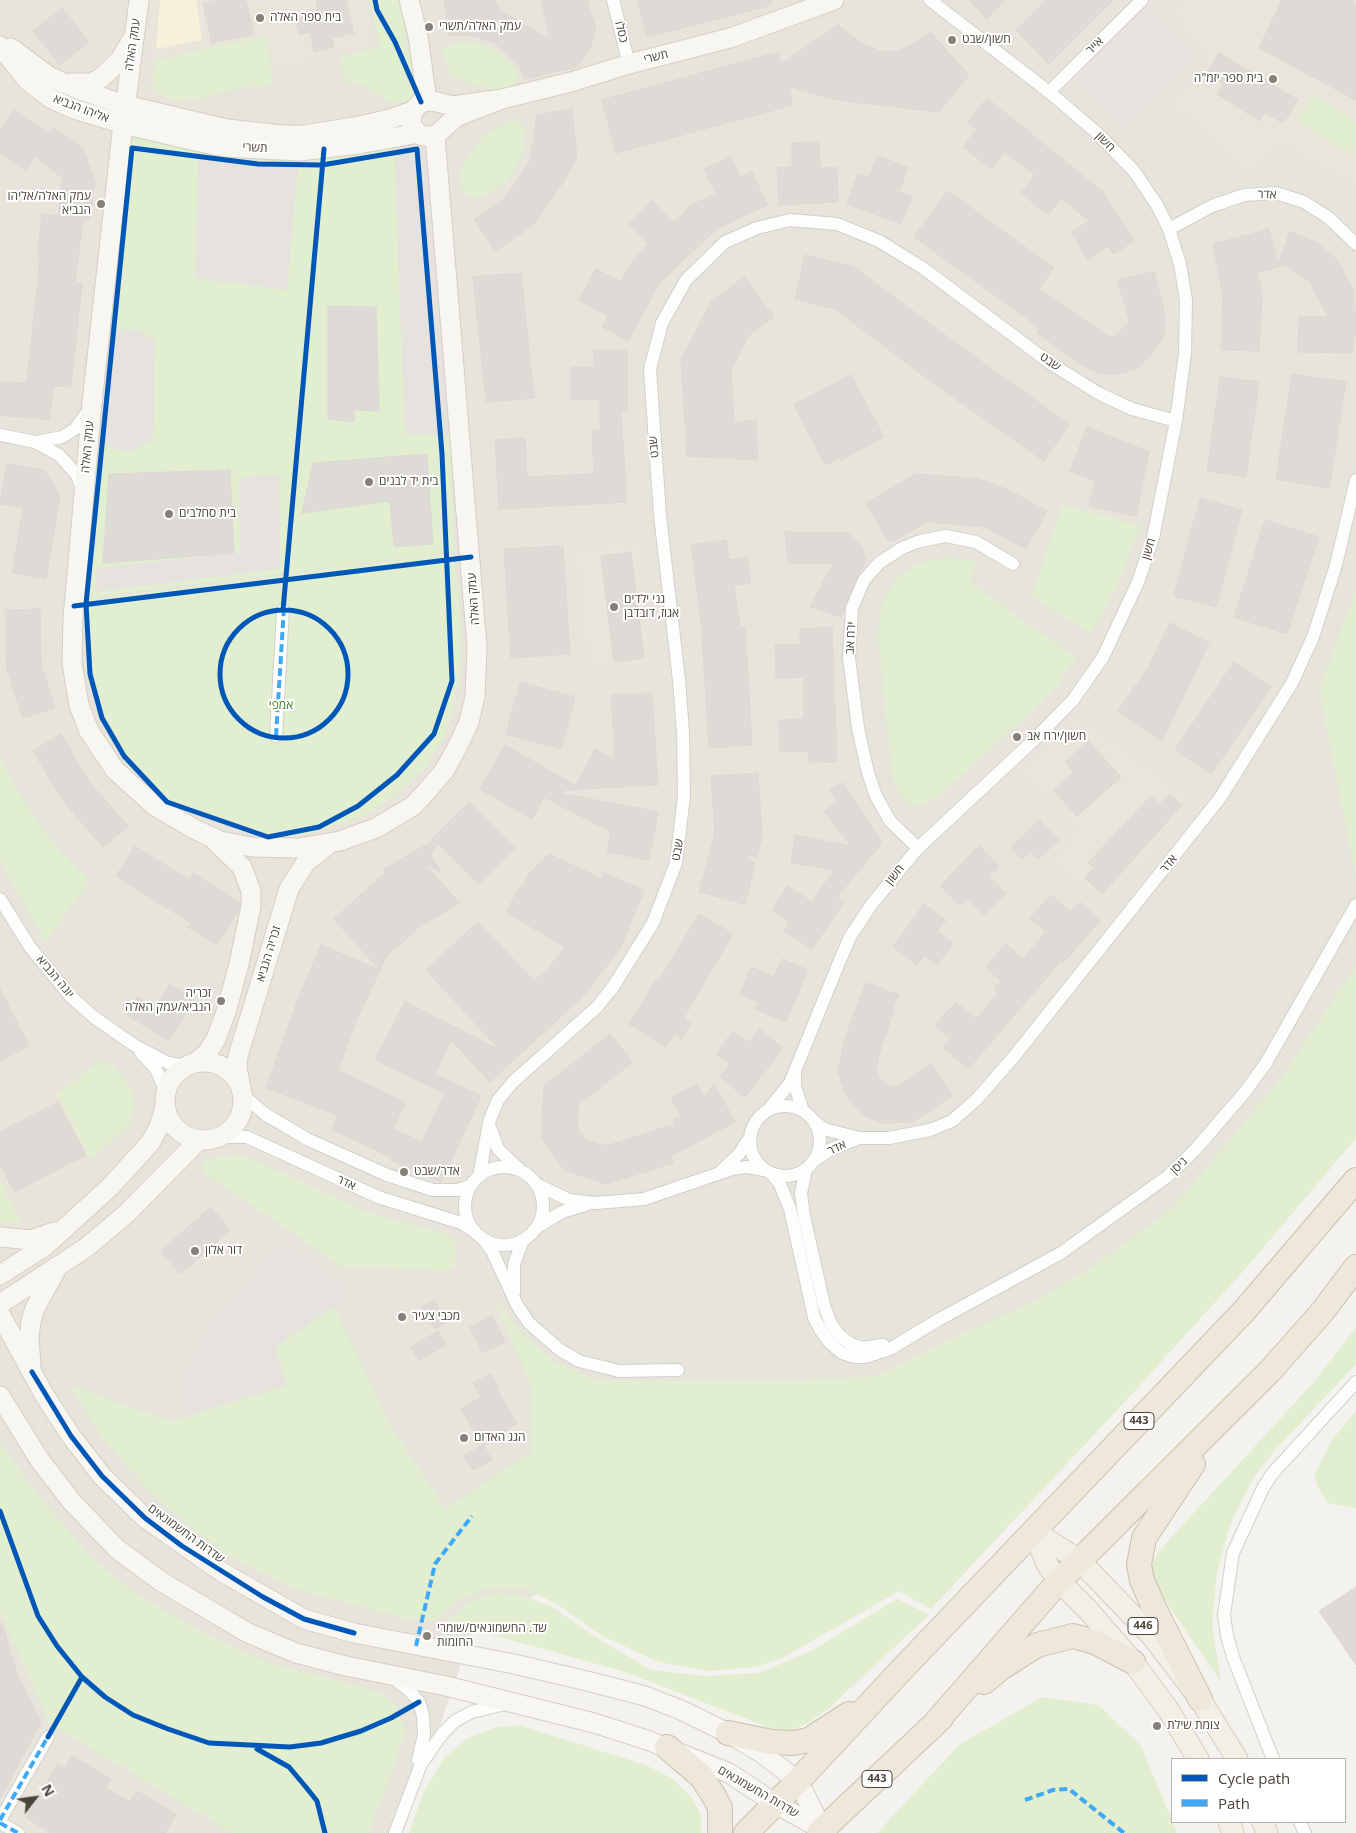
<!DOCTYPE html>
<html>
<head>
<meta charset="utf-8">
<style>
  body { margin:0 }
  #map { position:relative; width:1356px; height:1833px; overflow:hidden; background:#f4f2ee; font-family:"Open Sans",sans-serif }
  canvas { display:block }
  .legend { position:absolute; left:1171px; top:1758px; width:175px; height:65px; box-sizing:border-box; background:#fff; border:1px solid #b7b4b0; margin:0; padding:6px 9px; list-style:none; font-size:15px; color:#4b4439 }
  .legend li { display:flex; align-items:center; gap:10px; height:25px }
  .legend b { width:25px; border:1px solid #b7b4b0 }
  .north { position:absolute; left:10px; top:1773px; width:50px; height:50px; -webkit-text-stroke:4px #fff; paint-order:stroke; rotate:60deg; font-size:14px; font-weight:700; line-height:20px; text-align:center; color:#4b4439 }
  .north::after { content:''; display:block; margin:auto; width:18px; height:22px; background:#4b4439; clip-path:polygon(50% 0,100% 100%,50% 72%,0 100%) }
</style>
</head>
<body>
<div id="map">
<canvas width="1356" height="1833"></canvas>
<ul class="legend">
<li><b style="height:6px;background:#0057b8"></b>Cycle path</li>
<li><b style="height:6px;background:#3fa9f5"></b>Path</li>
</ul>
<div class="north">N</div>
</div>
<script>
const ctx = document.querySelector('canvas').getContext('2d');
ctx.lineJoin = 'round';
function paint(path, color) { ctx.fillStyle = color; ctx.fill(path, 'evenodd'); }
const toPath = rows => new Path2D(rows.map(r => 'M' + r).join(''));
function stroke(path, color, width, dash) { ctx.strokeStyle = color; ctx.lineWidth = width; ctx.lineCap = dash ? 'butt' : 'round'; ctx.setLineDash(dash || []); ctx.stroke(path); }
function write(font, color, halo, rows, align = 'center') {
  ctx.font = font + ' "Open Sans",Heebo,sans-serif'; ctx.lineWidth = 4; ctx.setLineDash([]); ctx.textBaseline = 'middle'; ctx.strokeStyle = halo; ctx.fillStyle = color; for (const [text, x, y, turn = 0] of rows) {
    ctx.save(); ctx.translate(x, y); ctx.rotate((+turn || 0) * Math.PI / 180); ctx.textAlign = isNaN(turn) ? turn : align; if (halo) ctx.strokeText(text, 0, 0); ctx.fillText(text, 0, 0); ctx.restore();
  }
}
paint(toPath([
  [0,0,1356,0,1356,1121,1310,1191,474,1627,403,1833,0,1833]
]), '#e7e4dc');
paint(toPath([
  [151,0,366,0,376,45,271,69,265,36,146,57],
  [1182,0,1356,0,1356,185,1277,141,1250,173,1171,104,1209,54,1171,13],
  [639,543,653,663,589,670,576,550],
  [1078,717,1193,802,1105,907,1053,860,1077,831,1022,772]
]), '#eae5da');
paint(toPath([
  [370,0,398,0,413,69,414,98,402,102,390,103,363,84,346,82,340,57,380,47],
  [265,36,274,85,227,90,200,99,178,100,166,98,156,91,152,83,156,60],
  [474,42,491,48,513,64,517,74,516,82,508,90,500,92,459,79,450,73,442,54,447,46,452,44],
  [1313,94,1356,122,1356,150,1353,156,1297,120],
  [511,120,520,122,524,130,524,138,521,158,509,179,493,191,473,198,465,193,460,182,463,164,483,137],
  [134,126,198,147,287,290,299,151,394,142,405,433,450,436,454,552,90,597,102,443,124,452,138,330,113,329],
  [1062,505,1140,526,1115,591,1090,633,1031,596],
  [454,553,462,635,459,681,446,734,423,769,393,796,366,815,316,832,278,837,245,832,205,818,165,797,127,762,101,716,86,657,87,600],
  [950,558,975,562,969,582,1076,658,1058,685,1029,714,936,798,920,806,911,804,901,795,895,784,891,767,878,636,881,610,888,592,898,577,914,566,931,560],
  [1356,591,1356,878,1319,689],
  [0,759,17,790,39,824,59,849,90,881,45,942,0,860],
  [1356,967,1356,1138,1247,1267,1133,1393,931,1609,899,1591,782,1658,756,1667,708,1671,659,1662,602,1636,560,1606,526,1588,488,1588,459,1600,436,1621,402,1618,294,1588,228,1555,185,1523,146,1488,102,1437,70,1385,171,1422,286,1385,275,1348,333,1305,388,1421,446,1509,531,1452,530,1383,493,1298,522,1333,554,1361,594,1380,777,1382,879,1376,951,1339,1032,1303,1098,1263,1172,1209,1278,1082],
  [100,1061,115,1067,127,1082,133,1093,134,1105,130,1124,90,1160,57,1094],
  [236,1156,252,1159,372,1214,444,1233,455,1240,457,1258,453,1267,445,1271,362,1266,344,1268,203,1172,202,1163,218,1157],
  [0,1180,21,1222,0,1223],
  [1356,1327,1356,1364,1277,1448,1254,1477,1231,1523,1217,1571,1212,1625,1221,1682,1153,1583,1150,1570,1158,1552,1313,1383],
  [1356,1411,1356,1508,1354,1508,1328,1503,1320,1492,1314,1475,1331,1441],
  [0,1443,43,1501,94,1560,135,1593,208,1636,267,1662,382,1693,397,1706,405,1734,369,1833,232,1833,49,1723,0,1611],
  [498,1593,519,1595,553,1607,591,1634,651,1670,705,1676,759,1673,809,1652,897,1599,929,1615,829,1708,808,1723,792,1730,773,1729,622,1671,446,1622,469,1602],
  [1042,1697,1099,1705,1141,1746,1177,1833,877,1833,959,1745],
  [519,1725,646,1765,673,1779,693,1799,701,1816,701,1833,409,1833,424,1791,444,1758,468,1738,496,1727]
]), '#e1eecf');
paint(toPath([
  [160,0,196,0,202,40,156,49]
]), '#f7f0da');
paint(toPath([
  [1149,6,1200,55,1125,132,1075,83],
  [423,139,450,436,405,434,394,142],
  [198,147,299,151,287,290,195,278],
  [113,329,138,330,155,341,153,439,138,448,124,452,102,443],
  [279,474,280,569,95,592,97,568,240,552,239,477],
  [288,1244,343,1285,344,1299,275,1348,287,1385,179,1419,179,1388,206,1328,276,1248]
]), '#e6e3df');
const building = toPath([
  [218,0,246,0,254,34,212,43,203,3,218,0],
  [316,0,346,0,354,33,332,38,334,47,314,52,310,32,299,34,294,14,318,9,316,0],
  [444,0,495,0,500,10,550,40,541,0,587,0,596,30,589,51,576,67,525,79,519,64,493,42,470,35,449,36,444,0],
  [637,0,771,0,771,5,647,37,637,0],
  [969,0,1005,0,987,19,969,0],
  [1046,0,1113,0,1049,64,1016,30,1046,0],
  [1282,0,1353,0,1356,7,1356,100,1259,48,1282,0],
  [62,8,89,42,60,65,33,31,62,8],
  [838,25,861,43,882,52,900,51,931,33,969,75,939,112,837,100,788,86,793,105,616,153,602,100,778,52,781,64,838,25],
  [1219,53,1298,100,1283,123,1265,113,1260,121,1217,94,1223,84,1206,74,1219,53],
  [987,98,1102,191,1134,241,1114,254,1108,246,1088,260,1071,233,1089,221,1061,198,1048,215,1021,193,1035,175,1004,152,991,169,963,147,977,129,968,122,987,98],
  [572,109,577,157,564,181,534,224,496,251,474,220,506,197,530,162,537,115,572,109],
  [14,110,49,134,54,128,83,148,95,183,89,220,83,219,75,282,82,283,71,387,53,386,50,420,0,415,0,382,27,383,40,258,37,257,42,214,58,216,62,178,35,156,25,170,0,153,0,131,14,110],
  [819,142,820,168,837,167,838,202,779,205,777,168,792,167,792,143,819,142],
  [877,156,908,167,899,192,912,196,901,224,847,204,858,174,869,178,877,156],
  [731,157,740,177,752,172,767,205,716,229,659,284,628,341,602,327,608,316,579,300,596,269,621,282,634,258,648,244,628,224,652,200,674,222,691,205,716,194,704,169,731,157],
  [948,191,1054,268,1039,289,1050,296,1046,298,1051,297,1108,336,1116,336,1129,322,1118,280,1154,272,1165,316,1164,336,1151,355,1136,369,1119,374,1098,373,1082,365,1037,333,1040,328,914,237,948,191],
  [1269,229,1278,265,1290,231,1317,243,1337,260,1354,291,1356,329,1352,353,1298,352,1299,317,1328,317,1310,282,1286,265,1258,272,1262,296,1259,351,1221,350,1223,298,1213,244,1269,229],
  [805,255,854,267,965,350,1069,424,1044,461,933,383,835,309,795,299,805,255],
  [521,273,534,398,486,402,473,277,521,273],
  [744,277,774,317,749,335,731,371,734,423,756,420,758,460,687,456,681,360,711,302,744,277],
  [328,306,376,307,379,411,354,410,354,422,328,419,328,306],
  [594,350,627,350,627,412,621,412,627,502,499,509,495,440,525,438,527,477,594,474,592,430,600,430,600,400,571,400,571,367,595,367,594,350],
  [1292,374,1346,382,1329,488,1276,479,1292,374],
  [851,375,884,437,841,460,840,458,825,465,794,405,851,375],
  [1220,377,1259,382,1246,477,1207,471,1220,377],
  [1087,427,1149,452,1136,516,1089,506,1095,481,1070,471,1087,427],
  [427,454,433,544,394,547,390,501,302,513,313,463,427,454],
  [7,464,44,470,60,495,46,579,12,573,23,508,0,504,7,464],
  [230,470,234,553,103,563,109,474,230,470],
  [916,474,979,479,1006,489,1047,511,1026,549,985,527,927,522,893,541,888,541,866,503,916,474],
  [1200,498,1242,510,1216,607,1174,596,1200,498],
  [1265,520,1319,537,1287,634,1234,617,1265,520],
  [785,532,849,533,862,546,866,560,857,577,841,617,810,607,833,564,788,563,785,532],
  [726,540,729,560,747,557,751,583,734,585,740,627,745,626,752,745,709,748,701,619,691,545,726,540],
  [563,546,570,654,511,658,504,549,563,546],
  [631,552,644,658,614,662,601,556,631,552],
  [40,609,41,663,55,708,23,718,7,669,5,610,40,609],
  [1170,623,1209,643,1162,741,1118,711,1148,668,1170,623],
  [832,627,837,762,809,763,808,751,780,752,779,720,804,719,804,677,776,678,775,645,800,644,800,629,832,627],
  [1234,662,1271,687,1211,774,1175,750,1234,662],
  [520,682,575,697,561,749,506,734,520,682],
  [652,693,658,785,564,790,563,798,565,794,658,812,649,860,607,852,611,832,544,797,532,819,480,789,505,745,576,786,595,749,615,760,611,695,652,693],
  [61,734,90,783,128,826,103,847,64,802,33,751,61,734],
  [1088,741,1121,777,1077,816,1054,791,1074,772,1065,762,1088,741],
  [758,773,762,838,757,857,743,855,755,863,745,904,699,892,715,833,711,776,758,773],
  [843,783,882,843,837,897,844,902,812,949,784,931,790,922,772,910,788,886,812,902,834,870,791,863,795,835,851,846,824,811,838,802,829,790,843,783],
  [1169,794,1182,805,1102,894,1085,878,1094,868,1088,863,1151,796,1160,804,1169,794],
  [469,802,516,848,479,885,438,844,430,854,442,873,423,863,460,903,419,927,386,957,380,970,334,919,385,873,383,870,434,840,432,839,469,802],
  [1040,820,1059,840,1038,859,1030,851,1022,859,1011,847,1040,820],
  [135,846,189,880,193,873,240,903,239,910,217,945,188,927,191,923,116,876,135,846],
  [979,846,999,867,989,877,1006,893,984,916,967,899,960,906,940,886,979,846],
  [549,854,602,879,603,873,644,890,620,949,583,996,578,993,582,997,490,1082,451,1040,435,1074,481,1096,441,1182,391,1160,392,1158,332,1129,338,1115,266,1088,300,994,321,945,380,970,357,1019,338,1070,405,1103,393,1129,422,1142,445,1093,375,1060,405,1002,500,1050,426,970,478,922,534,981,549,968,565,947,506,912,520,887,522,888,529,873,549,854],
  [1051,895,1071,912,1080,902,1100,921,1063,963,1061,961,968,1069,943,1047,951,1039,935,1025,956,1002,976,1019,998,993,994,989,1001,981,986,967,1006,944,1023,959,1046,932,1030,918,1051,895],
  [924,904,946,920,937,931,953,943,937,965,924,955,917,965,893,947,924,904],
  [699,914,733,934,683,1019,691,1023,681,1039,674,1034,666,1047,629,1024,656,980,659,981,699,914],
  [782,959,808,970,786,1022,755,1009,758,1002,740,994,751,967,774,977,782,959],
  [866,983,899,995,893,1008,894,1010,881,1048,876,1069,879,1077,888,1086,900,1085,931,1064,953,1095,913,1122,883,1123,865,1116,847,1097,838,1071,845,1038,866,983],
  [170,984,194,999,169,1041,127,1015,138,997,156,1008,170,984],
  [0,989,29,1046,0,1061,0,989],
  [759,1029,783,1048,745,1097,720,1077,730,1064,716,1054,733,1031,749,1043,759,1029],
  [610,1034,633,1062,579,1104,577,1127,586,1140,606,1146,675,1124,673,1120,681,1116,671,1098,697,1084,704,1097,714,1084,735,1122,671,1156,673,1163,606,1184,564,1170,541,1137,544,1086,610,1034],
  [58,1102,86,1155,14,1192,0,1164,0,1132,58,1102],
  [211,1207,230,1230,181,1274,161,1251,211,1207],
  [434,1300,446,1322,435,1329,422,1307,434,1300],
  [492,1316,505,1342,483,1353,470,1327,492,1316],
  [438,1331,446,1345,419,1360,411,1347,438,1331],
  [491,1374,498,1387,496,1388,517,1424,483,1445,461,1409,481,1397,473,1383,491,1374],
  [483,1445,492,1460,473,1470,464,1456,483,1445],
  [1356,1587,1356,1665,1319,1611,1356,1587],
  [2,1623,17,1674,41,1722,0,1799,0,1624,2,1623],
  [72,1756,111,1779,106,1788,130,1802,137,1791,176,1814,165,1833,51,1833,26,1818,58,1764,65,1768,72,1756]
]);
paint(building, '#dedbd6');
stroke(building, '#dcd9d4', 1);
const street = toPath([
  [613,0,629,64],
  [1049,92,1142,0],
  [1169,229,1212,206,1244,195,1276,193,1304,202,1329,218,1356,244],
  [0,435,35,442,59,455,77,475,82,489],
  [37,442,62,437,75,429,89,410],
  [276,736,283,610],
  [918,848,890,821,876,796,868,773,858,728,849,658,852,608,864,580,879,563,902,548,920,541,946,536,976,542,1013,564],
  [0,899,30,947,71,997,95,1018,134,1045,168,1063,186,1066],
  [141,1053,156,1069,166,1092],
  [795,1074,795,1086,803,1111],
  [244,1096,265,1114,307,1139,387,1175,433,1190,457,1190,470,1186],
  '750 1141a35 35 0 1 1 70 0a35 35 0 1 1-70 0Z',
  [769,1109,790,1083,840,960,850,937,871,905,918,848,1035,739,1073,700,1103,657,1138,582,1153,538,1176,421,1185,353,1186,300,1180,264,1169,229,1157,205,1134,171,1096,132,1049,92,930,0],
  [814,1121,824,1129,859,1138,889,1138,930,1130,952,1121,977,1099,1016,1054,1220,798,1292,683,1313,637,1336,565,1356,480],
  [490,1127,498,1149,519,1169],
  [221,1137,247,1137,378,1197,461,1223,472,1230],
  [815,1160,831,1149,857,1139],
  '465 1206a39 39 0 1 1 78 0a39 39 0 1 1-78 0Z',
  [806,1170,801,1193,804,1216,824,1305,831,1324,839,1335,851,1344,862,1348,883,1345],
  [721,1171,739,1154,749,1139],
  [772,1174,780,1184,790,1209,814,1317,821,1331,830,1343,842,1353,855,1357,865,1357,890,1349,938,1320,1061,1253,1168,1176,1195,1150,1245,1092,1266,1063,1356,905],
  [479,1176,490,1119,498,1100,513,1082,597,1007,613,987,653,923,676,863,684,796,683,733,679,680,660,515,650,369,662,323,686,280,725,242,757,228,790,220,837,224,879,241,923,268,1050,363,1098,393,1132,409,1176,421],
  [536,1184,569,1200,595,1203,621,1201,644,1199,732,1169,747,1167,764,1170],
  [537,1227,562,1212,588,1204],
  [485,1241,492,1251,517,1305,529,1323,560,1350,579,1361,619,1371,678,1370],
  [514,1293,514,1264,523,1240],
  [393,1678,409,1690,419,1702,423,1716,424,1735,418,1760],
  [1273,1759,1233,1657,1227,1636,1224,1615,1233,1553,1263,1488,1272,1474,1356,1382],
  [0,1820,48,1737],
  [1300,1822,1305,1833],
  [0,1823,18,1833],
  [395,1833,421,1764,442,1734,455,1721,472,1712,505,1704]
]);
const secondary = toPath([
  [139,0,123,124,92,403,73,618,72,663,79,705,89,731,115,770,155,806,196,830,220,841,252,847,298,848,340,841,376,828,413,806,426,792,444,771,458,746,469,722,475,696,477,647,435,136],
  [409,0,418,36,427,101],
  [0,46,28,81,50,98,74,109,123,124,191,140,224,147,299,151,359,144,419,133],
  [11,48,50,77,83,91,125,105,227,129,282,135,304,135,355,127,390,119,413,111],
  [71,83,91,83,101,78,120,60,131,41],
  [502,99,456,117,435,136,422,136,413,128,411,122,413,111,421,102,433,101,453,106,502,99,571,82,629,64,730,38,834,0],
  '165 1101a39 39 0 1 1 78 0a39 39 0 1 1-78 0Z',
  [196,1062,207,1053,216,1039,226,1012,239,964,251,906,251,891,242,867,214,840],
  [240,1083,237,1068,238,1056,289,889,306,862,329,844],
  [0,1237,31,1240,54,1232],
  [0,1275,45,1246,110,1187,150,1143,159,1127,165,1106],
  [0,1304,87,1247,126,1214,199,1140],
  [0,1314,45,1396,71,1436,102,1476,145,1518,222,1572,304,1619,354,1633,514,1664,587,1681,645,1696,681,1710,728,1733,760,1752,798,1781,823,1830],
  [31,1366,29,1338,31,1321,35,1308,56,1270],
  [0,1396,39,1459,72,1502,117,1549,162,1582,248,1633,296,1653,346,1666,446,1686,594,1723,647,1740,729,1773,776,1804,823,1830]
]);
const primary = toPath([
  [1033,1531,1079,1560,1152,1636,1200,1699,1237,1759],
  [1033,1531,1047,1564,1059,1581,1089,1611,1133,1662,1169,1711,1198,1759],
  [1229,1822,1233,1833],
  [1263,1822,1267,1833]
]);
const highway = toPath([
  [1193,1464,1144,1538,1139,1565,1142,1580,1154,1608,1200,1699],
  [984,1682,1001,1668,1037,1645,1073,1636,1095,1642,1133,1662],
  [931,1728,1059,1581,1269,1372,1323,1311,1356,1267],
  [728,1733,772,1742,793,1743,809,1740,849,1714],
  [667,1747,701,1776,714,1796,720,1808,720,1833],
  [746,1833,798,1781,907,1664,1244,1311,1356,1180],
  [819,1833,941,1718]
]);
stroke(street, '#d2d0cb', 14);
stroke(secondary, '#d3cfc5', 21);
stroke(primary, '#d6cebb', 23);
stroke(highway, '#ccbfa9', 26);
stroke(street, '#fdfdfc', 12);
stroke(secondary, '#f7f6f1', 19);
stroke(primary, '#f2efe6', 21);
stroke(highway, '#ede8db', 24);
stroke(toPath([
  [276,736,284,607],
  [416,1646,435,1564,472,1516],
  [1025,1800,1053,1790,1069,1789,1124,1833],
  [0,1820,50,1733],
  [0,1823,18,1833]
]), '#3fa9f5', 4, [8, 4]);
stroke(toPath([
  [375,0,377,10,395,42,421,102],
  [132,148,258,164,322,165,417,149,442,454,452,681,434,734,397,775,358,806,319,827,268,837,167,802,124,756,102,718,90,674,86,604,132,148],
  [74,606,471,557],
  [283,610,324,149],
  '220 674a64 64 0 1 1 128 0a64 64 0 1 1-128 0Z',
  [32,1372,71,1436,102,1476,145,1518,182,1546,263,1597,304,1619,354,1633],
  [0,1511,38,1616,57,1646,82,1677,105,1697,133,1715,168,1729,209,1743,290,1747,321,1743,361,1731,391,1718,419,1702],
  [48,1737,82,1677],
  [257,1749,289,1767,305,1786,317,1801,325,1833]
]), '#0057b8', 5);
for (const [x, y, r, color] of [
  [260,18,5,"#868178"],
  [429,27,5,"#868178"],
  [952,40,5,"#868178"],
  [1273,79,5,"#868178"],
  [101,204,5,"#868178"],
  [369,482,5,"#868178"],
  [169,514,5,"#868178"],
  [614,607,5,"#868178"],
  [1017,737,5,"#868178"],
  [221,1001,5,"#868178"],
  [404,1172,5,"#868178"],
  [195,1251,5,"#868178"],
  [402,1317,5,"#868178"],
  [464,1438,5,"#868178"],
  [427,1636,5,"#868178"],
  [1157,1726,5,"#868178"]
]) { const dot = new Path2D(); dot.arc(x, y, r, 0, 2 * Math.PI); ctx.fillStyle = color; ctx.fill(dot); stroke(dot, '#fff', 2); }
for (const [x, y, w] of [
  [1139,1421,30],
  [1143,1626,30],
  [877,1779,30]
]) { const box = new Path2D(); box.roundRect(x - w / 2, y - 8.5, w, 17, 4); ctx.fillStyle = '#fff'; ctx.fill(box); stroke(box, '#4b4439', 1); }
write('bold 11px', '#4b4439', null, [
  ["443",1139,1421],
  ["446",1143,1626],
  ["443",877,1779]
]);
write('12px', '#4b4439', '#fff', [
  ["בית ספר האלה",270,18],
  ["עמק האלה/תשרי",439,27],
  ["חשון/שבט",962,40],
  ["בית ספר יזמ\"ה",1263,79,"right"],
  ["עמק האלה/אליהו",91,197,"right"],
  ["הנביא",91,211,"right"],
  ["בית יד לבנים",379,482],
  ["בית סחלבים",179,514],
  ["גני ילדים",624,600],
  ["אגוז, דובדבן",624,614],
  ["חשון/ירח אב",1027,737],
  ["זכריה",211,994,"right"],
  ["הנביא/עמק האלה",211,1008,"right"],
  ["אדר/שבט",414,1172],
  ["דור אלון",205,1251],
  ["מכבי צעיר",412,1317],
  ["הגג האדום",474,1438],
  ["שד. החשמונאים/שומרי",437,1629],
  ["החומות",437,1643],
  ["צומת שילת",1167,1726]
], 'left');
write('12px', '#4b4439', '#fff', [
  ["כסלו",621,32,76],
  ["עמק האלה",133,45,-82],
  ["אייר",1095,46,-45],
  ["תשרי",656,57,-14],
  ["אליהו הנביא",81,109,21],
  ["חשון",1105,142,46],
  ["תשרי",255,148,3],
  ["אדר",1267,195,1],
  ["שבט",1050,362,35],
  ["עמק האלה",88,447,-85],
  ["שבט",654,447,-95],
  ["חשון",1149,549,-73],
  ["עמק האלה",474,599,-94],
  ["ירח אב",851,638,-87],
  ["שבט",678,850,-79],
  ["אדר",1169,864,-51],
  ["חשון",895,875,-50],
  ["זכריה הנביא",269,954,-73],
  ["יונה הנביא",55,977,50],
  ["אדר",837,1148,-26],
  ["ניסן",1179,1166,-44],
  ["אדר",346,1183,24],
  ["שדרות החשמונאים",186,1534,36],
  ["שדרות החשמונאים",758,1792,30]
]);
write('12px', '#4a7f2a', '#fff', [
  ["אמפי",281,706]
]);
</script>
</body>
</html>
